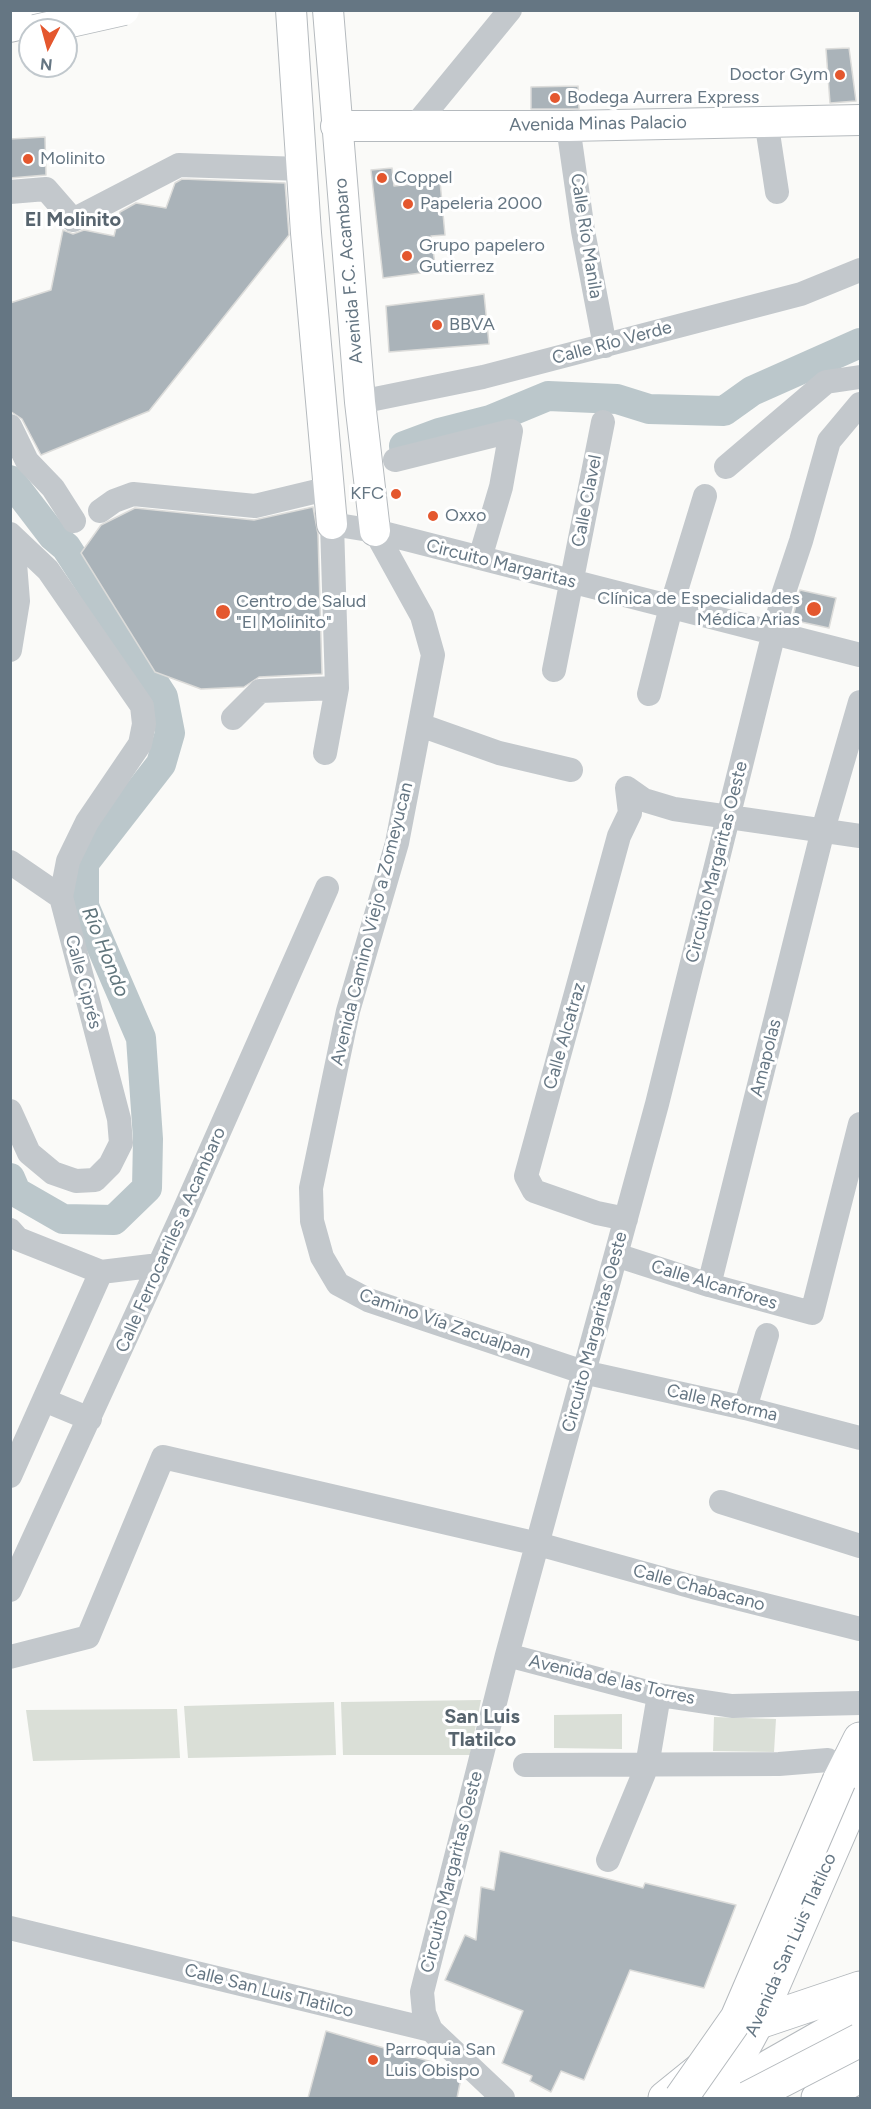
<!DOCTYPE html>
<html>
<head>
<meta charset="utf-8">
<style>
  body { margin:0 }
  #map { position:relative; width:871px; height:2109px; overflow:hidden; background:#fafaf8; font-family:Figtree,sans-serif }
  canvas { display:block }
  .frame { position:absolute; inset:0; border:12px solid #657683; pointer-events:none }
  .north { position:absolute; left:18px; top:18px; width:60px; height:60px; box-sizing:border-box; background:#fff; border:2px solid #c1c8cd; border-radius:50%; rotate:186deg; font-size:16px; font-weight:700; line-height:24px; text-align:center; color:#657683 }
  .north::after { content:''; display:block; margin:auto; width:21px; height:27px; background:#e4572e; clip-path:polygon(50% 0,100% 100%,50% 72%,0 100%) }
</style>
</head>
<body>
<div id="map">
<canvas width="871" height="2109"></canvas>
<div class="frame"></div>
<div class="north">N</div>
</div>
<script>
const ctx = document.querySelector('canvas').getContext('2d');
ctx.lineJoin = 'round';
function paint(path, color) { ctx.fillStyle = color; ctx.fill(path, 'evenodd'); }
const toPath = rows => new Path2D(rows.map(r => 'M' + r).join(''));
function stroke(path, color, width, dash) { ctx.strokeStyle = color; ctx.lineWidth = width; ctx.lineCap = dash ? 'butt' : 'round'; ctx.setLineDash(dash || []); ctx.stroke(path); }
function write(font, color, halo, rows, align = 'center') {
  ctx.font = font + ' Figtree,sans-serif'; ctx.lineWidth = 6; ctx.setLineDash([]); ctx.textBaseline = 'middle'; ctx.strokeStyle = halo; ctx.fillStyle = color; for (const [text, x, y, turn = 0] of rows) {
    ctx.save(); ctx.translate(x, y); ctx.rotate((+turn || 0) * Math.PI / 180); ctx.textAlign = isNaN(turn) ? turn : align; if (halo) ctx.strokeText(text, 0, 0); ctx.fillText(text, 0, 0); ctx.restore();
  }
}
paint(toPath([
  [481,1700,470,1755,343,1755,341,1702],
  [334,1702,336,1755,188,1758,184,1706],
  [177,1709,180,1758,33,1761,26,1710],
  [622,1714,622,1749,554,1748,554,1715],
  [714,1717,776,1719,774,1752,713,1751]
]), '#dadfd7');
stroke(toPath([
  [404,446,439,433,490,420,548,396,617,399,649,409,724,411,752,391,860,343],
  [10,480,53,536,66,547,163,697,170,733,161,764,84,863,84,906,141,1038,148,1139,147,1188,114,1220,63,1219,16,1192,10,1178]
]), '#bbc7cb', 30);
const building = toPath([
  [849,48,856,101,830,103,826,49,849,48],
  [578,86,579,109,531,109,531,87,578,86],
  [45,137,46,175,10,178,10,139,45,137],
  [392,168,394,186,440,181,445,235,431,236,436,271,383,278,371,170,392,168],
  [182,179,285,183,289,235,149,411,41,455,22,419,10,411,10,303,51,290,63,230,73,234,84,230,114,236,120,212,136,203,166,208,175,183,182,179],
  [484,294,489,344,389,352,386,306,484,294],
  [313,507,318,534,322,674,259,677,244,687,201,689,155,672,81,553,101,525,135,508,254,520,313,507],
  [800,590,836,598,829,628,792,620,800,590],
  [500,1851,643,1888,645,1883,736,1905,704,1988,630,1970,584,2080,561,2071,551,2092,530,2081,532,2076,502,2063,523,2011,445,1980,465,1935,476,1940,481,1887,494,1890,500,1851],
  [326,2031,449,2067,461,2078,457,2098,308,2098,326,2031]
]);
paint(building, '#aab3b9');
stroke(building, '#dcdcda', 1.5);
const major = toPath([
  [291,10,306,233,332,524],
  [328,10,360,402,375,531],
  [10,27,62,15],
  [336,126,568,126,860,120],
  [718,2098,759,2022,860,1789]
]);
const highway = toPath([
  [839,1781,860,1739],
  [665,2098,759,2022,860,1988],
  [748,2098,755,2083,770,2066,860,2015],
  [818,2098,860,2076]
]);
stroke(major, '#b5babe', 32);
stroke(highway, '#b4b9bd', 35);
stroke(toPath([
  [766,120,777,192],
  [568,126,583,231,605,346],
  [414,127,510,10],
  [10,192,46,189,73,220,179,165,302,169],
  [360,402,483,377,801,294,860,270],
  [10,426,27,461,53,488,74,521],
  [395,460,511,431,501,487,480,558],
  [726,467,826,382,860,377],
  [100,511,114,501,133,494,255,506,330,488],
  [375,531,422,616,433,655,397,843,348,1011,311,1188,312,1221,322,1257,338,1284,368,1300,583,1372,745,1408,860,1438],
  [10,534,48,570,142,706,144,724,140,744,87,822,68,861,61,897,119,1119,121,1143,110,1165,95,1180,76,1181,53,1173,29,1153,10,1111],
  [10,650,18,601,13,538],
  [554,670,603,422],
  [649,694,671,607,705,496],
  [233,718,260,691,337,688],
  [420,725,499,753,571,770],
  [325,753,337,688,332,524,375,531,860,655],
  [627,788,644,800,674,809,860,836],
  [10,862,61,897],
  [626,1219,597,1213,534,1191,526,1176,619,836,630,813,627,788],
  [10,1230,18,1239,101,1272,159,1265],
  [616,1255,709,1285,812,1313,860,1124],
  [709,1285,823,830,860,702],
  [44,1400,90,1419],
  [745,1408,767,1335],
  [10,1476,101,1272],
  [721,1502,860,1546],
  [10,1590,183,1213,327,888],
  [507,1655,659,1695,732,1706,860,1703],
  [10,1657,88,1637,163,1457,538,1544,693,1587,860,1629],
  [525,1765,779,1764,828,1760],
  [608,1860,647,1766,659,1695],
  [10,1928,431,2030,503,2098],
  [431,2030,424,2013,422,1992,507,1655,657,1104,784,592,801,541,829,441,860,404]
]), '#c3c8cc', 24);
stroke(major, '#fff', 30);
stroke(highway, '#fff', 33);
const majorBridge = toPath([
  [35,30,124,10]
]);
const highwayBridge = toPath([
  [681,2098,737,2018,839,1781],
  [748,2098,860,2040]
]);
stroke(majorBridge, '#b5babe', 32, []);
stroke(highwayBridge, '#b4b9bd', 35, []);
stroke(majorBridge, '#fff', 30);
stroke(highwayBridge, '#fff', 33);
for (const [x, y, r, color] of [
  [840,75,6,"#e4572e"],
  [555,98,6,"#e4572e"],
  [28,159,6,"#e4572e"],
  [382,178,6,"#e4572e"],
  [408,204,6,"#e4572e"],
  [407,256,6,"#e4572e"],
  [437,325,6,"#e4572e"],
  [396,494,6,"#e4572e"],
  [433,516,6,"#e4572e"],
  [814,609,8,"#e4572e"],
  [223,612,8,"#e4572e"],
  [373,2060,6,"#e4572e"]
]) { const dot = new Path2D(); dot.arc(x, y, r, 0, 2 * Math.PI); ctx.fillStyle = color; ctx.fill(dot); stroke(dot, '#fff', 2); }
write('18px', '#657683', '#fff', [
  ["Doctor Gym",828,75,"right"],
  ["Bodega Aurrera Express",567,98],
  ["Molinito",40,159],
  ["Coppel",394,178],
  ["Papeleria 2000",420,204],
  ["Grupo papelero",419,246],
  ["Gutierrez",419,267],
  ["BBVA",449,325],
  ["KFC",384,494,"right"],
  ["Oxxo",445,516],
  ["Clínica de Especialidades",800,599,"right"],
  ["Médica Arias",800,620,"right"],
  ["Centro de Salud",236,602],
  ["\"El Molinito\"",236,623],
  ["Parroquia San",385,2050],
  ["Luis Obispo",385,2071]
], 'left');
write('18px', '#657683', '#fff', [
  ["Avenida Minas Palacio",598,124,-1],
  ["Calle Río Manila",586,236,81],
  ["Avenida F.C. Acambaro",349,271,-95],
  ["Calle Río Verde",612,343,-15],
  ["Calle Clavel",587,501,-79],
  ["Circuito Margaritas",501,564,14],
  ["Circuito Margaritas Oeste",717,862,-76],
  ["Avenida Camino Viejo a Zomeyucan",372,924,-76],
  ["Calle Ciprés",83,982,75],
  ["Calle Alcatraz",565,1036,-74],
  ["Amapolas",766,1058,-76],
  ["Calle Ferrocarriles a Acambaro",171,1240,-66],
  ["Calle Alcanfores",714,1285,17],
  ["Camino Vía Zacualpan",445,1324,19],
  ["Circuito Margaritas Oeste",595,1332,-75],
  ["Calle Reforma",722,1403,13],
  ["Calle Chabacano",699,1588,15],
  ["Avenida de las Torres",612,1680,13],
  ["Circuito Margaritas Oeste",452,1872,-76],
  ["Avenida San Luis Tlatilco",791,1945,-66],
  ["Calle San Luis Tlatilco",269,1991,14]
]);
write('bold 20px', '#57646e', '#fff', [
  ["El Molinito",73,220],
  ["San Luis",482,1717],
  ["Tlatilco",482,1740]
]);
write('italic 20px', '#60757c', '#fff', [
  ["Río Hondo",105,952,68]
]);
</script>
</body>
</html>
